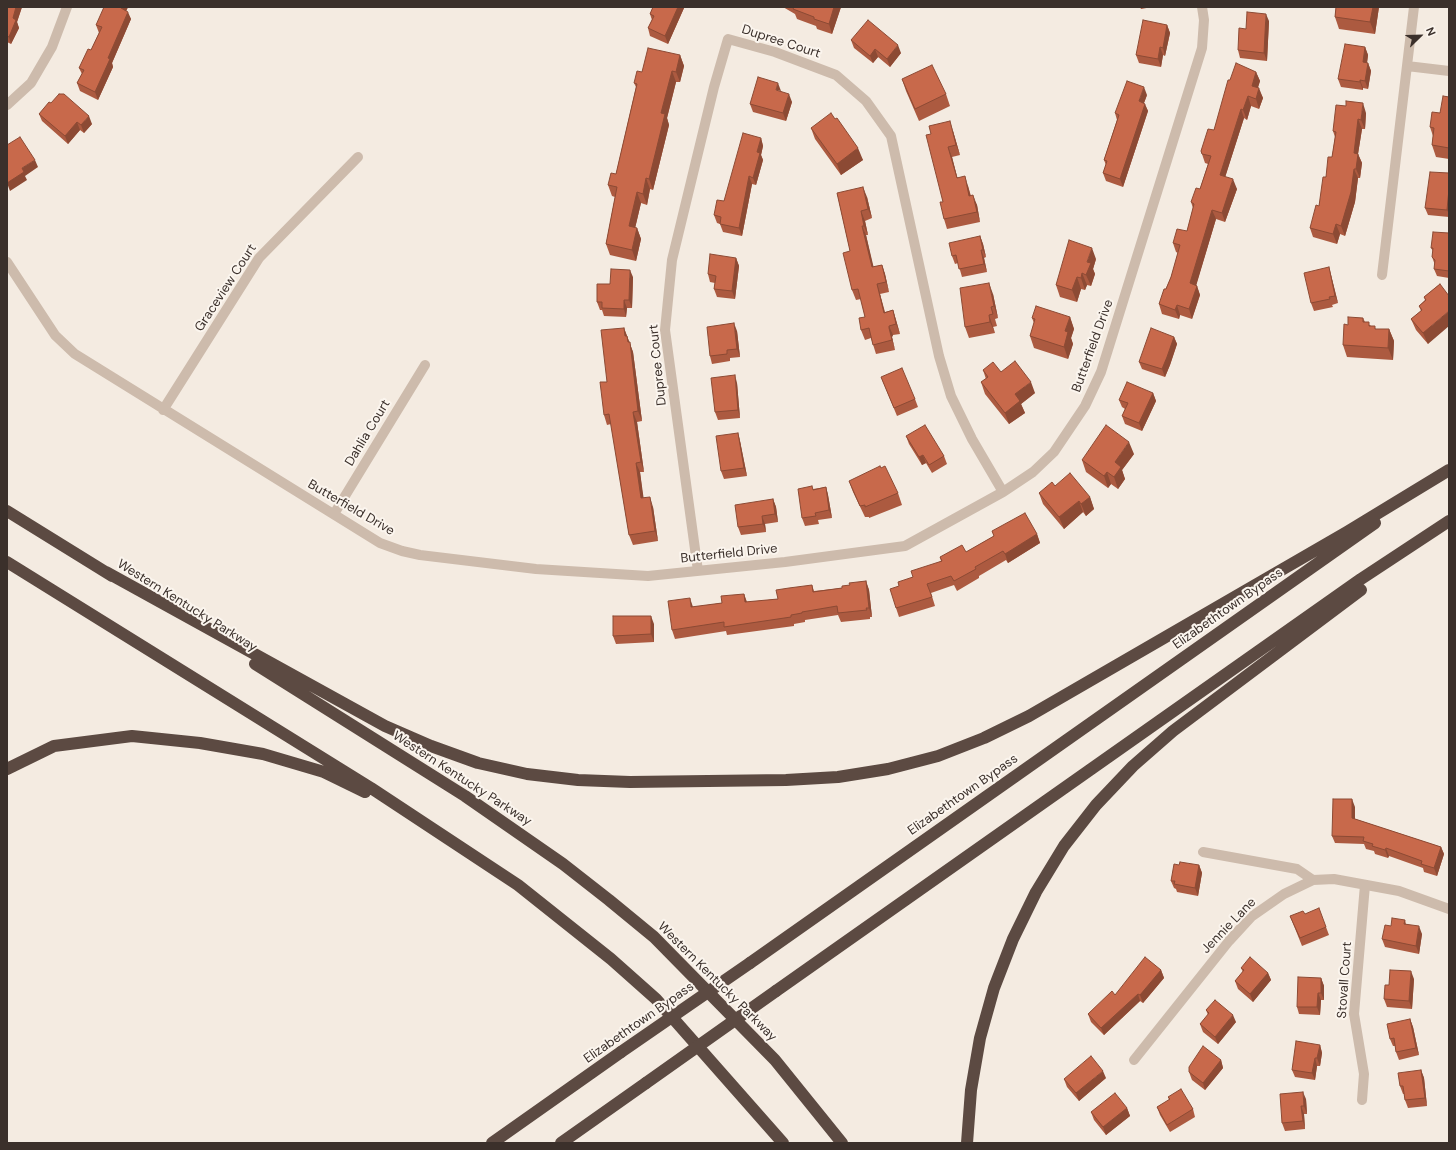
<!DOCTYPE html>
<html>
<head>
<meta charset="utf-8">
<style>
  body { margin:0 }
  #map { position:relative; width:1456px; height:1150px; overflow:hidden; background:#f4ebe1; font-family:"DM Sans",sans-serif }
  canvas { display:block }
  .frame { position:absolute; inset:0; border:8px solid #3b302b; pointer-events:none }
  .north { position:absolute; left:1400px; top:16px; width:40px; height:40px; -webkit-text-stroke:3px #fbf5ee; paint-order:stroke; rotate:67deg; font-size:11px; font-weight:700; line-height:16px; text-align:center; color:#3b302b }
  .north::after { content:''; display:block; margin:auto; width:14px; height:18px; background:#3b302b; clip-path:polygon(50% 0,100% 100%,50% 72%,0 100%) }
</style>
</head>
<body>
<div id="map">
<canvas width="1456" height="1150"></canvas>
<div class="frame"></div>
<div class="north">N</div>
</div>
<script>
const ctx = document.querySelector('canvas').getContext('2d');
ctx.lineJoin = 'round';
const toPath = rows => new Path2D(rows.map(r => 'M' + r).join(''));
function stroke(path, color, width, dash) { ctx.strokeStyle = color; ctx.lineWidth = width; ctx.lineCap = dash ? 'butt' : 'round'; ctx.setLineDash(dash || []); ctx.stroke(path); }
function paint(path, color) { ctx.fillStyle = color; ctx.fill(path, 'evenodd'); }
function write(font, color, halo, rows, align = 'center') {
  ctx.font = font + ' "DM Sans",sans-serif'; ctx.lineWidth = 4; ctx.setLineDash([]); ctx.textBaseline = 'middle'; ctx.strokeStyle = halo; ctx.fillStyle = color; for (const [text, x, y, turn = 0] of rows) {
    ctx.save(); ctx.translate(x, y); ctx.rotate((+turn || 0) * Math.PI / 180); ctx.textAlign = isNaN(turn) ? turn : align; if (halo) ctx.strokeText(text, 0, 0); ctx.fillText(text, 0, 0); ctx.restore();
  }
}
stroke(toPath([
  [1407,66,1449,71],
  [7,105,31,83,52,47,67,7],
  [7,262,55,335,75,354,380,543,402,551,420,555,536,569,648,576,785,562,905,546,1003,492,1033,472,1054,452,1085,406,1101,372,1202,48,1204,20,1202,7],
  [1382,275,1414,7],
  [163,410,259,258,358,157],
  [334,514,425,365],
  [698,571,665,330,672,260,714,87,728,39,775,52,836,75,866,101,891,136,939,356,951,396,972,439,1003,492],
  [1203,852,1297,869,1313,880],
  [1134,1060,1229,941,1251,917,1284,894,1313,880,1334,879,1399,891,1449,909],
  [1362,1100,1364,1074,1354,1014,1365,885]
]), '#cdbbac', 10);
stroke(toPath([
  [7,511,112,576],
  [7,562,371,788,518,885,611,959,656,999,783,1143],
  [106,572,385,726,431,746,478,763,527,774,578,780,630,782,786,780,838,777,888,769,938,756,984,738,1029,716,1347,532,1449,470],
  [255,664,465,796,563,864,609,900,654,937,775,1060,842,1143],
  [7,769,54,746,132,736,200,743,263,754,324,772,365,792],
  [750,963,1375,523],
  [776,991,1361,579,1449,521],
  [492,1143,621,1052],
  [561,1143,646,1083],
  [967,1143,971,1090,980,1038,994,988,1013,939,1036,892,1064,846,1096,805,1133,766,1173,731,1361,590]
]), '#5c4a42', 12);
stroke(toPath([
  [621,1052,750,963],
  [646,1083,776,991]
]), '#5c4a42', 12);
paint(toPath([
  [7,7,22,7,17,22,19,28,11,44,7,42],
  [128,7,126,11,131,19,112,63,113,67,98,100,80,91,77,83,82,74,79,68,91,50,99,33,96,25],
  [653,7,684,7,684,8,668,44,650,36,648,28,652,20,650,14],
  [783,7,841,7,832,34,817,29,816,26,797,19,795,14],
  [1140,7,1152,7,1141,9],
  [1336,7,1379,7,1375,34,1339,29,1335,17],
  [1269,21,1267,61,1240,58,1238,50,1246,29],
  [1167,25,1170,33,1165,56,1163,55,1161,67,1139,63,1136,55],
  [851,40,901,53,890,67,878,57,873,63,854,48],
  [1365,47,1368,55,1367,63,1368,63,1371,71,1368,89,1363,88,1363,90,1341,87,1338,79],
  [680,55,684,66,680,82,676,82,667,118,669,125,653,190,650,189,647,205,641,203,635,228,637,228,641,239,636,261,610,255,606,244,615,197,612,196,608,185,616,174,636,87,634,83,642,72],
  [1256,72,1260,81,1258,88,1263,98,1259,109,1251,106,1247,120,1244,118,1225,177,1237,189,1225,222,1216,219,1196,285,1197,286,1200,295,1192,319,1180,315,1179,319,1162,314,1159,304,1171,277,1178,253,1176,252,1173,243,1187,231,1193,208,1191,202,1200,189,1208,164,1205,163,1201,151,1214,130,1230,80],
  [902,79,946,94,950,106,919,121,906,91],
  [781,91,792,102,786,121,753,112,750,104],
  [1147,95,1144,103,1148,111,1123,187,1106,181,1103,173,1106,165,1104,160,1117,120,1115,113],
  [1449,97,1449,159,1436,157,1432,145,1433,136,1430,127,1440,113],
  [51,103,92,124,84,133,80,130,68,144,42,121,39,114],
  [1366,113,1365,129,1362,129,1358,154,1362,163,1360,178,1358,178,1355,202,1345,236,1340,234,1337,244,1313,237,1310,228,1319,206,1326,177,1332,157,1335,137,1333,131],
  [835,119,863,160,841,175,815,139,811,128],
  [953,131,960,155,952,157,957,177,968,186,971,196,977,205,980,222,947,229,944,219,943,202,931,134],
  [761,138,763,146,761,155,763,160,756,185,752,184,742,236,723,232,720,224,717,223,714,215,724,201],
  [1449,173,1449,217,1428,215,1425,208],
  [837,193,867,197,872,218,865,221,868,235,866,235,873,267,882,265,885,274,889,292,880,294,885,312,893,310,896,320,900,334,893,335,892,337,895,350,876,354,871,338,865,340,861,330,865,317,861,299,856,300,852,290,850,251],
  [1449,233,1449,278,1437,276,1434,269,1435,265,1432,257,1433,251,1431,248],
  [980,236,983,244,986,257,984,258,987,272,962,277,958,263,955,264,952,256],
  [736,258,739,266,735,299,717,297,714,289,715,283,710,282,708,274],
  [1096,259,1093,269,1095,274,1091,286,1087,285,1085,290,1081,289,1077,302,1060,297,1056,285],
  [1329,267,1338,303,1332,305,1333,307,1314,311,1311,303],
  [633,277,632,308,627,308,626,317,604,316,602,310,600,310,597,302,610,284],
  [1440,284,1428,344,1416,330,1411,319,1421,311,1419,306,1425,300,1424,297],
  [993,294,998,318,995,319,997,326,993,327,995,333,969,338,965,327],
  [1070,317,1074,329,1071,338,1073,344,1068,359,1034,348,1030,336,1034,323,1032,318],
  [1363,318,1365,322,1376,329,1389,329,1394,341,1393,360,1347,357,1343,345,1348,325],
  [624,328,633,352,642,421,637,422,644,472,640,472,643,498,653,507,658,541,633,545,629,535,611,424,607,425,604,415,607,382],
  [737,331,740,357,730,358,730,361,712,364,710,356],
  [1174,337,1177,344,1170,365,1165,377,1142,369,1139,362],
  [983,370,1001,372,1035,393,1021,404,1025,413,1009,424,985,394,981,382,986,379],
  [881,377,915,399,918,407,897,416],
  [737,383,740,418,718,420,715,412],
  [1153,393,1156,401,1142,431,1125,424,1122,416,1125,409,1122,407,1119,400],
  [738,433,740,441,747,476,724,479,721,471],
  [906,436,944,456,947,464,932,473,926,463,922,465,909,444],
  [1134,454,1122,470,1125,479,1118,489,1111,484,1108,488,1086,472,1082,460],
  [849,481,898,493,902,505,869,518,869,517,865,517,853,492],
  [826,487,828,495,832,518,818,520,819,524,805,526,802,518,813,489],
  [1039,493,1090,497,1094,509,1086,516,1083,512,1064,529,1043,504],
  [773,499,776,507,778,522,765,524,766,532,741,535,738,527],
  [992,531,1037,534,1040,543,1008,563,1006,560,979,576,979,578,957,591,954,585,931,593,935,606,899,617,896,608,899,586,913,577,941,561,940,557,966,552,994,536],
  [866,581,869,590,872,617,870,617,870,619,841,622,838,615,805,620,805,622,794,624,794,626,727,635,726,631,675,639,672,630,693,607,722,603,744,594,747,602,778,599,812,585,814,591,842,588,850,585],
  [654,624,654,642,616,644,613,636],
  [1355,807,1355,819,1441,847,1444,854,1437,876,1424,872,1423,868,1389,856,1388,858,1375,854,1374,851,1366,849,1364,844,1335,843,1332,836],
  [1179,865,1199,865,1202,873,1198,896,1177,892,1176,889,1174,888,1171,881],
  [1305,914,1326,927,1329,935,1302,946,1290,916],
  [1405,920,1406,924,1422,934,1419,954,1385,947,1382,939,1391,926],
  [1241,968,1268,973,1271,980,1253,1002,1238,989,1235,981,1243,972],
  [1161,970,1164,978,1143,1003,1140,1001,1104,1035,1091,1022,1088,1014,1115,995],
  [1321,978,1324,986,1324,1000,1321,1000,1320,1015,1299,1014,1297,1007],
  [1414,979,1412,1009,1387,1007,1384,999,1389,985],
  [1206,1010,1236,1022,1218,1044,1203,1032,1200,1024,1208,1015],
  [1410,1019,1413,1027,1419,1055,1399,1060,1396,1052,1395,1046,1393,1046,1390,1039],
  [1320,1045,1322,1053,1320,1066,1317,1066,1315,1080,1295,1077,1292,1070],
  [1221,1060,1223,1068,1205,1090,1192,1080,1189,1072],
  [1421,1070,1424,1078,1427,1106,1408,1108,1405,1100,1404,1094,1403,1094,1400,1086],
  [1106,1078,1079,1101,1067,1087,1064,1079],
  [1168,1097,1193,1109,1195,1117,1170,1132,1160,1115,1157,1107,1169,1100],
  [1306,1099,1307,1114,1304,1114,1305,1129,1285,1131,1282,1123],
  [1127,1108,1130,1116,1106,1135,1094,1120,1091,1112]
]), '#ac5a40');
paint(toPath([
  [16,7,22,7,17,22,19,28,11,44,9,37,13,18],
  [122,7,128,7,124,16,121,8],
  [678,7,684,7,684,8,668,44,665,36],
  [834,7,841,7,832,34,829,24],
  [1373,7,1379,7,1375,34,1370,22],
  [128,12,131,19,112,63,113,67,98,100,95,92,108,58],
  [1266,14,1269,21,1267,61,1264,53],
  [1167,25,1170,33,1165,56,1163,48],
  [898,45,901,53,890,67,887,59],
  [1160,47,1163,55,1161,67,1158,59],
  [1365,47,1368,55,1366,70,1363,62],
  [875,49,878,57,873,63,870,56],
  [680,55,684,66,680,82,676,72],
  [1368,63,1371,71,1368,89,1365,81],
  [672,71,676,82,667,118,669,125,653,190,649,179,661,113],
  [1256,72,1260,81,1255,95,1252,86],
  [1360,80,1363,88,1363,90,1360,82],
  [778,83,781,91,776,90],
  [1144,87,1147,95,1142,108,1139,101],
  [1259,88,1263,98,1259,109,1256,99],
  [789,94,792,102,786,121,783,113],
  [1248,96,1251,106,1247,120,1243,110],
  [1363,103,1366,113,1365,129,1361,120],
  [1145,104,1148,111,1123,187,1120,179],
  [1241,109,1244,118,1223,184,1220,175],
  [89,116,92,124,84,133,81,125],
  [1358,119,1362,129,1358,154,1362,163,1360,178,1356,169,1354,153],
  [950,121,953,131,960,155,956,145],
  [77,122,80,130,68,144,65,136],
  [761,138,763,146,761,155,763,160,756,185,753,178,757,152],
  [948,147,952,157,960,188,957,178],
  [858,148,863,160,841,175,837,164],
  [35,160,38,167,25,176,27,180,10,191,7,183,22,168],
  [1354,169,1358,178,1355,202,1345,236,1341,226],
  [749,176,752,184,742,236,739,228],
  [965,176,968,186,973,206,969,196],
  [646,178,650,189,647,205,643,194],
  [1233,179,1237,189,1225,222,1222,213],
  [863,187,867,197,872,218,868,209],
  [1449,189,1449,214,1447,210],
  [637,192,641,203,633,237,629,226],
  [973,195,977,205,980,222,977,212],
  [1212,210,1216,219,1194,293,1190,283],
  [861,211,865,221,868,235,864,226],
  [1336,224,1340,234,1337,244,1333,234],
  [862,226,866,235,876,277,872,267],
  [637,228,641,239,636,261,632,250],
  [980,236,983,244,986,257,983,250],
  [1092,248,1096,259,1093,269,1095,274,1091,286,1086,275,1087,262],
  [981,250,984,258,987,272,984,264],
  [736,258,739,266,735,299,732,291],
  [882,265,885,274,889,292,886,282],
  [1329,267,1338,303,1335,296],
  [630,270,633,277,632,308,629,300],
  [1082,273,1087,285,1085,290,1081,278],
  [1077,277,1081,289,1077,302,1072,290],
  [989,283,993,294,998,318,994,306],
  [877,284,880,294,887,322,884,313],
  [1197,286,1200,295,1192,319,1189,309],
  [624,300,627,308,626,317,624,309],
  [1177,305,1180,315,1179,319,1175,310],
  [893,310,896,320,900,334,896,324],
  [1449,311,1449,326,1428,344,1423,333],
  [989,315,995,333,990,322],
  [1070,317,1074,329,1071,338,1073,344,1068,359,1064,347,1065,331],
  [734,323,737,331,740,357,737,349],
  [889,326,893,335,892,337,895,350,892,340,889,328],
  [624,328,633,352,642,421,638,411],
  [1389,329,1394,341,1393,360,1388,348],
  [1174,337,1177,344,1170,365,1165,377,1162,369],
  [735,375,737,383,740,418,738,410],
  [1031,382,1035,393,1021,404,1025,413,1009,424,1005,413,1015,394],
  [1153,393,1156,401,1142,431,1139,423],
  [633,412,637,422,644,472,641,462],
  [738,433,740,441,747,476,744,468],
  [1129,442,1134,454,1122,470,1125,479,1118,489,1114,477,1115,462],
  [923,455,926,463,922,465,919,457],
  [636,463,640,472,645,508,641,498],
  [1107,472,1111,484,1108,488,1104,476],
  [826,487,828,495,832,518,829,510],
  [650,497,653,507,658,541,655,531],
  [1090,497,1094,509,1086,516,1081,504],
  [773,499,776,507,778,522,775,514],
  [1079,501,1083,512,1064,529,1059,517],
  [762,516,765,524,766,532,763,524],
  [1037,534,1040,543,1008,563,1005,554],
  [866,581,869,590,872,617,869,608],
  [744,594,747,603,745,602],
  [690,598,693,607,691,607],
  [651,616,654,624,654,642,651,634],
  [1352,799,1355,807,1355,826,1352,818],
  [1441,847,1444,854,1437,876,1434,868],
  [1386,848,1389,856,1388,858,1385,850],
  [1199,865,1202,873,1198,896,1195,888],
  [1419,926,1422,934,1419,954,1416,946],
  [1161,970,1164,978,1143,1003,1140,995],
  [1411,971,1414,979,1412,1009,1409,1001],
  [1268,973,1271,980,1253,1002,1250,994],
  [1321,978,1324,986,1324,1000,1321,993],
  [1318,993,1321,1000,1320,1015,1317,1007],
  [1138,994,1140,1001,1104,1035,1101,1028],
  [1233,1015,1236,1022,1218,1044,1215,1037],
  [1410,1019,1413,1027,1419,1055,1416,1048],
  [1320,1045,1322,1053,1320,1066,1317,1058],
  [1315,1058,1317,1066,1315,1080,1312,1073],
  [1221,1060,1223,1068,1205,1090,1203,1083],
  [1421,1070,1424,1078,1427,1106,1425,1098],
  [1103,1071,1106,1078,1079,1101,1076,1093],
  [1303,1092,1306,1099,1307,1114,1304,1106],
  [1301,1106,1304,1114,1305,1129,1303,1121],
  [1127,1108,1130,1116,1106,1135,1103,1127]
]), '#8c4a34');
const building = toPath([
  [7,7,16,7,13,18,16,20,9,37,7,36,7,7],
  [104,7,122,7,121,8,128,12,108,58,110,59,95,92,77,83,84,70,79,68,88,49,91,50,102,27,96,25,104,7],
  [653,7,678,7,665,36,648,28,654,16,650,14,653,7],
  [794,7,834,7,829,24,814,19,814,17,793,9,794,7],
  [1336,7,1373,7,1370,22,1335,17,1336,7],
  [1247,12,1266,14,1264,53,1238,50,1239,28,1246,29,1247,12],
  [868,20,898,45,887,59,875,49,870,56,851,40,868,20],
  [1143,20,1167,25,1163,48,1160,47,1158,59,1136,55,1143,20],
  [1345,44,1365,47,1363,62,1368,63,1365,81,1360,80,1360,82,1338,79,1345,44],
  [648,48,680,55,676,72,672,71,661,113,665,114,649,179,646,178,643,194,637,192,629,226,637,228,632,250,606,244,617,187,608,185,611,173,616,174,637,84,634,83,637,71,642,72,648,48],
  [1236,63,1256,72,1252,86,1259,88,1256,99,1248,96,1243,110,1241,109,1220,175,1233,179,1222,213,1212,210,1190,283,1197,286,1189,309,1177,305,1175,310,1159,304,1164,289,1166,289,1171,277,1180,245,1173,243,1177,229,1187,231,1194,204,1191,202,1196,188,1200,189,1211,156,1202,154,1201,151,1208,129,1214,130,1228,80,1230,80,1236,63],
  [932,65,946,94,915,109,902,79,932,65],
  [758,77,778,83,776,90,789,94,783,113,750,104,758,77],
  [1127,81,1144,87,1139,101,1145,104,1120,179,1103,173,1107,161,1104,160,1119,115,1115,113,1127,81],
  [59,94,64,94,89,116,81,125,77,122,65,136,39,114,49,102,51,103,59,94],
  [1443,96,1449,97,1449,148,1432,145,1434,128,1430,127,1432,112,1440,113,1443,96],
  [1346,101,1363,103,1361,120,1358,119,1354,153,1358,154,1356,169,1354,169,1351,192,1341,226,1336,224,1333,234,1310,228,1316,205,1319,206,1323,177,1326,177,1328,157,1332,157,1336,132,1333,131,1336,105,1346,106,1346,101],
  [831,113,835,119,837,118,858,148,837,164,811,128,831,113],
  [950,121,956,145,948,147,957,178,965,176,969,196,973,195,977,212,944,219,940,202,943,202,926,135,931,134,929,126,950,121],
  [743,133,761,138,757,152,760,153,753,178,749,176,739,228,720,224,721,217,714,215,717,200,724,201,743,133],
  [20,137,35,160,22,168,24,172,7,183,7,145,20,137],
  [1430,172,1449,173,1449,189,1447,210,1425,208,1430,172],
  [863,187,868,209,861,211,864,226,862,226,872,267,882,265,886,282,877,284,884,313,893,310,896,324,889,326,889,328,892,340,873,345,869,328,861,330,859,318,865,317,858,289,852,290,843,253,850,251,837,193,863,187],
  [1433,232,1449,233,1449,271,1434,269,1435,260,1432,257,1433,248,1431,248,1433,232],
  [980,236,983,250,981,250,984,264,959,269,956,255,952,256,949,243,980,236],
  [1069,240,1092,248,1087,262,1091,263,1086,275,1082,273,1081,278,1077,277,1072,290,1056,285,1069,240],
  [710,254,736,258,732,291,714,289,716,276,708,274,710,254],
  [1329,267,1335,296,1329,297,1330,299,1311,303,1304,273,1329,267],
  [611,269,630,270,629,300,624,300,624,309,602,308,602,302,597,302,597,284,610,284,611,269],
  [989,283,994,306,991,307,993,314,989,315,990,322,965,327,960,288,989,283],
  [1440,284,1449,296,1449,311,1423,333,1411,319,1422,310,1419,306,1426,300,1424,297,1440,284],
  [1036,306,1070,317,1065,331,1068,332,1064,347,1030,336,1035,319,1032,318,1036,306],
  [1348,317,1363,318,1363,322,1369,322,1369,326,1375,326,1375,329,1389,329,1388,348,1343,345,1344,324,1348,325,1348,317],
  [734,323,737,349,727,350,727,354,710,356,707,327,734,323],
  [624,328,625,336,627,336,628,342,630,342,638,411,633,412,641,462,636,463,641,498,650,497,655,531,629,535,609,414,604,415,600,382,607,382,601,330,624,328],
  [1151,328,1174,337,1167,357,1162,369,1139,362,1151,328],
  [1015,361,1031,382,1015,394,1020,401,1005,413,981,382,988,377,983,370,993,362,1001,372,1015,361],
  [902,368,915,399,894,408,881,377,902,368],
  [735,375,738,410,715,412,711,378,735,375],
  [1127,382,1153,393,1139,423,1122,416,1128,403,1119,400,1127,382],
  [925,425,944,456,929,465,923,455,919,457,906,436,925,425],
  [1106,425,1129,442,1115,462,1121,467,1114,477,1107,472,1104,476,1082,460,1106,425],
  [738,433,744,468,721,471,716,436,738,433],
  [880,466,881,468,885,466,898,493,865,507,865,505,860,506,849,481,880,466],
  [1070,473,1090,497,1081,504,1079,501,1059,517,1039,493,1052,482,1055,486,1070,473],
  [812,486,813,490,826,487,829,510,815,513,816,516,802,518,798,489,812,486],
  [773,499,775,514,762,516,763,524,738,527,735,505,773,499],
  [1025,513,1037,534,1005,554,1003,551,975,567,976,569,954,581,951,576,927,584,932,597,896,608,890,589,899,586,898,582,913,577,911,571,942,561,940,557,962,545,966,552,994,536,992,531,1025,513],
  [866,581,869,608,866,608,867,610,838,613,837,606,802,612,802,613,791,615,791,617,724,627,724,622,672,630,668,601,690,598,691,607,722,603,721,596,744,594,745,602,778,599,776,590,789,588,812,585,813,592,842,588,842,586,850,585,849,583,866,581],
  [613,616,651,616,651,634,613,636,613,616],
  [1333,799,1352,799,1352,818,1441,847,1434,868,1421,864,1422,861,1386,848,1385,850,1372,846,1373,844,1363,841,1364,837,1332,836,1333,799],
  [1180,862,1199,865,1195,888,1174,884,1175,881,1171,881,1174,864,1179,865,1180,862],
  [1319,908,1326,927,1300,938,1290,916,1303,911,1305,914,1319,908],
  [1392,918,1405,920,1404,924,1419,926,1416,946,1382,939,1385,925,1391,926,1392,918],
  [1145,957,1161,970,1140,995,1138,994,1101,1028,1088,1014,1112,991,1115,995,1145,957],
  [1250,957,1268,973,1250,994,1235,981,1244,970,1241,968,1250,957],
  [1390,970,1411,971,1409,1001,1384,999,1385,985,1389,985,1390,970],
  [1298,977,1321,978,1321,993,1318,993,1317,1007,1297,1007,1298,977],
  [1215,1000,1233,1015,1215,1037,1200,1024,1209,1013,1206,1010,1215,1000],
  [1410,1019,1416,1048,1396,1052,1394,1038,1390,1039,1387,1024,1410,1019],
  [1296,1041,1320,1045,1317,1058,1315,1058,1312,1073,1292,1070,1296,1041],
  [1203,1046,1221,1060,1203,1083,1189,1072,1189,1067,1203,1046],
  [1091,1056,1103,1071,1076,1093,1064,1079,1091,1056],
  [1421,1070,1425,1098,1405,1100,1403,1086,1400,1086,1398,1073,1421,1070],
  [1181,1089,1193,1109,1167,1125,1157,1107,1170,1099,1168,1097,1181,1089],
  [1303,1092,1304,1106,1301,1106,1303,1121,1282,1123,1280,1094,1303,1092],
  [1115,1093,1127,1108,1103,1127,1091,1112,1115,1093]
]);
paint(building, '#c8694b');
stroke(building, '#8c4a34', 1);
write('13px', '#3b302b', '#fbf5ee', [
  ["Dupree Court",781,42,18],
  ["Graceview Court",226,288,-57],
  ["Butterfield Drive",1093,346,-70],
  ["Dupree Court",658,365,-96],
  ["Dahlia Court",368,433,-59],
  ["Butterfield Drive",351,508,30],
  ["Butterfield Drive",729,554,-6],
  ["Western Kentucky Parkway",187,606,32],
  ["Elizabethtown Bypass",1228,609,-35],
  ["Western Kentucky Parkway",462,779,33],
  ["Elizabethtown Bypass",963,795,-35],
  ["Jennie Lane",1229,926,-46],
  ["Stovall Court",1345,980,-86],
  ["Western Kentucky Parkway",717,982,45],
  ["Elizabethtown Bypass",639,1023,-35]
]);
</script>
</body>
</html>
